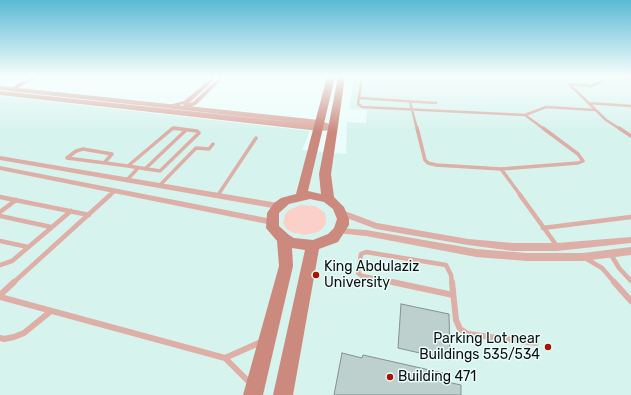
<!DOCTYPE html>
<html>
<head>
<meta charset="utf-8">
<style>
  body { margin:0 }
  canvas { display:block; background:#eafdfa }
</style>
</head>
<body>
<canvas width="631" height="395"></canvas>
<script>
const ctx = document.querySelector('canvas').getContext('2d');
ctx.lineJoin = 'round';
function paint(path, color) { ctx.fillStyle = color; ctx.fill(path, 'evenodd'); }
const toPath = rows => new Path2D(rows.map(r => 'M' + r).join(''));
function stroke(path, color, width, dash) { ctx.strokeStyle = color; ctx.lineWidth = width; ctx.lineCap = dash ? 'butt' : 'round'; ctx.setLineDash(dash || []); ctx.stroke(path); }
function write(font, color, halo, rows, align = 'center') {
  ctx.font = font + ' Rubik,sans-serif'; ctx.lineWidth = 3; ctx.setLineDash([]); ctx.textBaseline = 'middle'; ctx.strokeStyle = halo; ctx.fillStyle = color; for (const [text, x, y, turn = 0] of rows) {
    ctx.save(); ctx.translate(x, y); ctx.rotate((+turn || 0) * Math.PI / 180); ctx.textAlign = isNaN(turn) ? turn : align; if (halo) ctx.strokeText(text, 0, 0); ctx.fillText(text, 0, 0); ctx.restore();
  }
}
paint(toPath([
  [354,77,556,77,561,80,574,81,573,77,631,77,631,395,0,395,0,96,310,131,302,150,346,154,347,122,366,123,367,110,349,109]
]), '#d7f3ee');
paint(toPath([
  [301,205,315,206,325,213,326,223,323,228,318,232,305,235,291,232,286,228,283,223,285,214,289,210]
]), '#fad0c9');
const building = toPath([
  [401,304,449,314,450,360,398,348,401,304],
  [342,353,362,358,363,355,443,373,443,381,461,385,461,395,334,395,342,353]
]);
paint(building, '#bed0cd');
stroke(building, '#829390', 1);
stroke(toPath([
  [362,77,358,104,362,107,525,115,546,107,594,110],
  [569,84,606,120,620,129],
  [570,84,591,86,609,78,631,79],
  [359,98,436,103],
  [410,102,417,129],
  [588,103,631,106],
  [525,115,544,129],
  [171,129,182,129]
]), '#ddafa6', 2.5);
stroke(toPath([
  [173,128,128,166,160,171,199,133,197,131,174,128],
  [417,128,425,160,428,163,436,165,501,169,578,163,583,161,578,154,543,128],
  [619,128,631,136],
  [67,158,128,166],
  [67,158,76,151,83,149,112,154,104,163],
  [145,169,186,130],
  [501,169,521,196],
  [127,180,138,168],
  [160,185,196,148,209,149,213,144],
  [218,195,256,138],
  [109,196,115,191]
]), '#ddafa6', 3.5);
stroke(toPath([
  [520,195,557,246],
  [0,197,89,215],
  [0,212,16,200],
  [0,216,51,227],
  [543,228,631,217],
  [0,241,28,247],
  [610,253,619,268,631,281],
  [585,258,602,268,615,283],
  [0,265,12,261,71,211],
  [13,283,110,195],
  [397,283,362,276,358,273,361,254,366,252,446,265,451,275,452,283]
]), '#ddafa6', 4.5);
stroke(toPath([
  [392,282,453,295],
  [452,282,456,320,460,329,468,334,536,343],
  [614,282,631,301],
  [0,295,14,282],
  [0,297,225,358],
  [0,338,4,339,14,337,24,333,51,311],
  [250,383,225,358,261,342]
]), '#ddafa6', 6);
paint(toPath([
  [35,77,40,77,23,85,16,90,11,89,19,83,35,77],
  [125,77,154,78,166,77,154,80,127,78,125,77],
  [213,77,217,77,189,103,193,102,220,77,224,77,197,104,191,107,184,106,183,104,168,108,165,106,184,101,213,77],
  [0,156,278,203,282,206,278,209,0,160,0,156],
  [0,166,272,219,275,220,276,222,275,224,272,225,0,170,0,166],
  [342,210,377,223,468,239,513,243,557,243,631,237,631,243,557,251,513,251,468,245,376,229,339,215,338,213,342,210],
  [339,228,366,230,476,249,527,253,583,253,631,247,631,255,583,261,527,261,476,257,366,236,336,233,335,231,336,229,339,228]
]), '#ddafa6');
paint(toPath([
  [0,86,319,120,337,127,333,130,319,131,0,95,0,91,321,125,0,90,0,86]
]), '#ddafa6');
paint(toPath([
  [327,77,335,77,308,191,321,194,319,174,338,77,345,77,331,174,334,197,344,207,349,219,349,225,338,242,319,249,293,395,273,395,305,250,292,248,293,266,263,395,243,395,279,266,277,241,266,228,267,213,274,203,281,198,296,194,327,77],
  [310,199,324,202,333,209,337,219,334,228,328,234,313,240,294,238,289,235,279,226,279,213,289,204,310,199]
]), '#cc8a7e');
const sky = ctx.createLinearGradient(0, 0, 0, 132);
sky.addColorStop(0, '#5abad4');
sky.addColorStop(0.58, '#f6fefd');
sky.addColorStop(1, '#f6fefd00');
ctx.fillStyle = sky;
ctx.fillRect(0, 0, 631, 132);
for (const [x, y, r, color] of [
  [316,275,4,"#a61402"],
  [548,347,4,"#a61402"],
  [390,377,4,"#a61402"]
]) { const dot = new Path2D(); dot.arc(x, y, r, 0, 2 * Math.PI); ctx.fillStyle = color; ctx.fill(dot); stroke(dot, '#eafdfa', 1.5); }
write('14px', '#0c1211', '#eafdfa', [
  ["King Abdulaziz",324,267],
  ["University",324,283],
  ["Parking Lot near",540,339,"right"],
  ["Buildings 535/534",540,355,"right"],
  ["Building 471",398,377]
], 'left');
</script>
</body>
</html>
